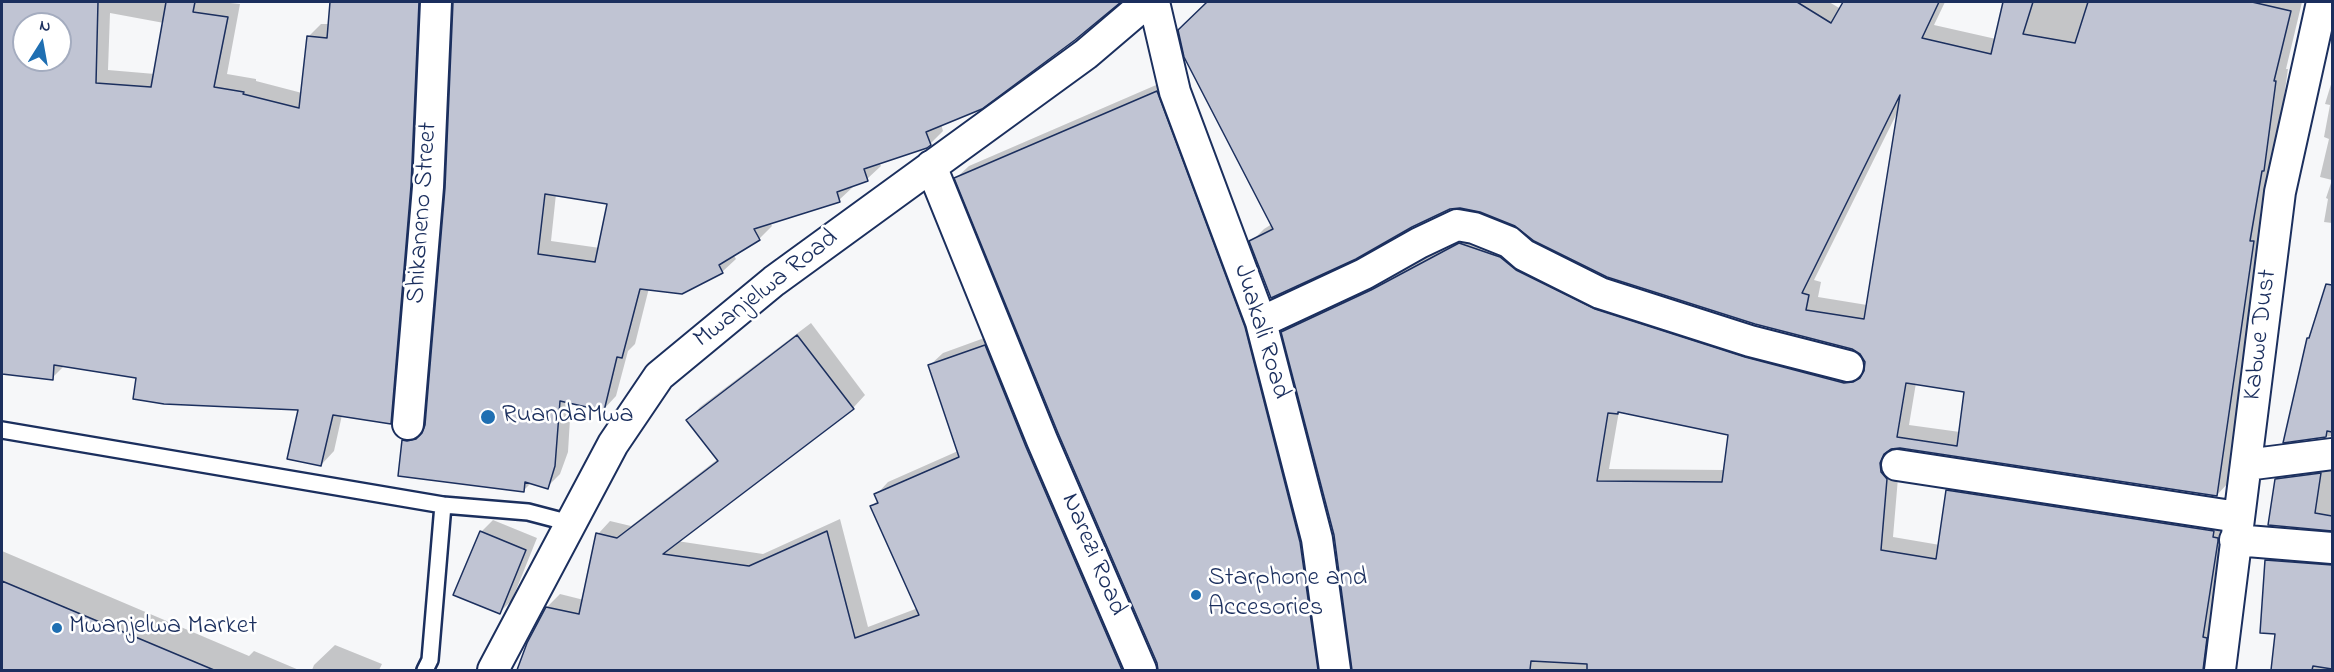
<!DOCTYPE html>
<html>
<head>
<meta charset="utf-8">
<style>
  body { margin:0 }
  #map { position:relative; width:2334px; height:672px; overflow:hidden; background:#f6f7f9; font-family:"Indie Flower",sans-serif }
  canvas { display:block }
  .frame { position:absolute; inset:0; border:3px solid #1b2f5e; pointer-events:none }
  .north { position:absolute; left:12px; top:12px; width:60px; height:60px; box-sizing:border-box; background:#fff; border:2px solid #a4acbf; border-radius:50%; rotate:11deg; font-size:16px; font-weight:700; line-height:24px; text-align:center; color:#1b2f5e }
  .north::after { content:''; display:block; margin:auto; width:21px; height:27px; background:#1f6fb2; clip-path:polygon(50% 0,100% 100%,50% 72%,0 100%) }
</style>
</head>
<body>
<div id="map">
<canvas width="2334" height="672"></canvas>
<div class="frame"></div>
<div class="north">N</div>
</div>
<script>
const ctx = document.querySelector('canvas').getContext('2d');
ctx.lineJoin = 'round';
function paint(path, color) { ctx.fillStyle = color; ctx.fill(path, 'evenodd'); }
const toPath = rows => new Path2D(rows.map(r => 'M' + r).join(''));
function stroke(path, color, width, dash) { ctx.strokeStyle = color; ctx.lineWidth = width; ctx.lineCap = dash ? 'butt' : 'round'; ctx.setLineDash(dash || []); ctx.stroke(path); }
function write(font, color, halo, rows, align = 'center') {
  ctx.font = font + ' "Indie Flower",sans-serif'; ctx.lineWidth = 5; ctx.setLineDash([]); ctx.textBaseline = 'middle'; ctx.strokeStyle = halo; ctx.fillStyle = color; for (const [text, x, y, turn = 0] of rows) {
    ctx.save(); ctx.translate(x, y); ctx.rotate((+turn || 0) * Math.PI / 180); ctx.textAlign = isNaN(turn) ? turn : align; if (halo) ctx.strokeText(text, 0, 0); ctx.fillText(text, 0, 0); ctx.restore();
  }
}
paint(toPath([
  [2,2,221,2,240,4,227,74,256,79,256,81,302,93,308,37,321,24,330,24,332,2,431,2,404,409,390,422,342,415,334,451,321,465,300,409,137,376,65,365,52,378,2,372],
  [110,13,164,23,155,74,108,70],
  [24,24,60,24,60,60,24,60],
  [454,2,1119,2,1074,39,941,124,943,131,930,144,879,162,881,166,867,179,852,185,853,187,839,200,770,222,772,226,759,239,733,254,736,259,722,272,649,288,635,344,628,351,616,396,603,410,571,402,568,452,560,474,547,487,532,482,524,490,403,440,417,427,426,428,447,189],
  [556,194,609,203,600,248,551,241],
  [1209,2,1829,2,1841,9,1844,2,1945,2,1934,25,1996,39,2005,2,2302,2,2286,69,2288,69,2229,482,2217,495,1900,446,1892,449,1894,459,1899,466,1893,537,1940,545,1947,491,1960,478,2226,518,2216,670,1353,670,1335,534,1283,332,1296,319,1473,231,1529,258,1857,370,1866,370,1866,360,1862,353,1853,348,1481,210,1460,206,1251,242,1264,229,1272,224,1180,30],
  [1899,109,1867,305,1818,297,1821,282,1814,280],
  [1916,383,1965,391,1960,432,1909,425],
  [1619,411,1729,434,1725,470,1609,469],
  [1170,79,1257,314,1338,670,1159,670,1158,663,956,178,969,166],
  [2332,81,2332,223,2324,222,2328,199,2326,198,2332,180,2320,177,2329,139,2324,137,2330,105,2325,104],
  [2332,294,2332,436,2285,441,2321,306],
  [811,323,865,395,853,408,677,541,763,554,840,519,868,627,918,608,872,506,878,500,876,495,888,482,958,451,930,365,943,353,998,333,1143,670,519,670,528,644,547,607,560,594,584,600,598,534,610,521,631,526,718,459,688,420,700,407],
  [2332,462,2332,529,2270,524,2276,479,2288,468],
  [493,520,537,538,512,600,500,612,481,532],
  [2278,549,2332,553,2332,670,2273,670,2276,632,2266,560],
  [2,551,249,656,254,651,299,670,2,670],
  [335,645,382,664,379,670,312,670,314,665]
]), '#0003');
const building = toPath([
  [2,2,98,2,96,83,151,87,166,2,195,2,193,12,228,17,214,87,244,92,243,94,299,108,307,36,327,38,330,2,419,2,411,186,391,424,333,415,321,466,287,459,298,410,164,404,133,399,136,378,54,365,53,380,2,374,2,2],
  [24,24,60,24,60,60,24,60,24,24],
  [453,2,1121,2,1075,40,982,109,926,132,931,145,927,148,864,169,868,181,837,192,840,202,754,229,760,240,719,265,723,273,682,294,640,289,622,358,617,357,604,411,560,401,555,466,548,489,525,482,524,492,398,476,402,440,407,441,416,439,422,433,425,425,445,188,453,2],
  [545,194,607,204,595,262,538,254,545,194],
  [1207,2,1797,2,1831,23,1843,2,1939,2,1922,38,1991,54,2003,2,2033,2,2023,34,2075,43,2088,2,2252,2,2291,11,2274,81,2276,81,2264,171,2262,171,2250,241,2254,241,2217,496,1900,448,1891,449,1884,454,1880,463,1881,472,1887,479,1881,550,1936,559,1946,490,2214,531,2213,537,2218,538,2218,541,2203,637,2207,638,2203,670,1587,670,1587,664,1531,661,1530,670,1352,670,1334,535,1281,332,1371,290,1459,243,1500,257,1516,270,1595,309,1745,357,1844,383,1853,382,1860,378,1864,371,1865,362,1860,354,1852,349,1755,324,1607,277,1534,241,1515,226,1480,212,1460,208,1450,209,1412,227,1356,259,1271,298,1249,241,1273,229,1184,57,1178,30,1207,2],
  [1900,95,1864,319,1806,310,1809,295,1802,293,1900,95],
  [1906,383,1964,392,1957,446,1897,437,1906,383],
  [1618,412,1728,435,1722,482,1597,481,1608,413,1618,414,1618,412],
  [1157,91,1245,327,1300,542,1318,670,1158,670,1157,663,1058,433,954,178,1157,91],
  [2326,284,2332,285,2332,432,2327,431,2326,437,2283,443,2307,338,2309,338,2326,284],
  [797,335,854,409,663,554,749,566,827,531,855,638,919,615,870,506,878,503,874,494,959,457,928,365,985,345,1026,447,1122,670,517,670,527,643,546,607,579,614,596,533,617,538,718,461,686,420,797,335],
  [2321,473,2315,513,2332,516,2332,531,2268,525,2275,479,2321,473],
  [480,531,526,550,500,614,453,595,480,531],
  [2265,560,2332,565,2332,669,2313,666,2312,670,2271,670,2275,634,2260,633,2265,560],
  [2,581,214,670,2,670,2,581]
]);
paint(building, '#c0c4d3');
stroke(building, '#1b2f5e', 1.5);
const lane = toPath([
  [2,430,443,505],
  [425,670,430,660,443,505,528,512,570,523]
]);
const street = toPath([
  [1154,2,1175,92,1261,322,1317,539,1335,670],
  [931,166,1042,440,1141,670],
  [1261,322,1364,274,1419,243,1457,225,1474,228,1509,242,1524,255,1600,293,1750,341,1848,366],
  [408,424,428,187,436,2],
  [1897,465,2238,517],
  [2246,465,2332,454],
  [2235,540,2332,548],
  [493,670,613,444,659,376,774,281,1086,54,1147,2],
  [2220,670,2280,192,2322,2]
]);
stroke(lane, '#1b2f5e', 20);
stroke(street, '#1b2f5e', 34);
stroke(lane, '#fff', 15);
stroke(street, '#fff', 30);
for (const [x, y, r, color] of [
  [488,417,8,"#1f6fb2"],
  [1196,595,6,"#1f6fb2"],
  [57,628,6,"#1f6fb2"]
]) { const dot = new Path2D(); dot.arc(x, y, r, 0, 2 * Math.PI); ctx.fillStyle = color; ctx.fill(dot); stroke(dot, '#fff', 2); }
write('26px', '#1b2f5e', '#fff', [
  ["Shikaneno Street",424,213,-86],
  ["Mwanjelwa Road",767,290,-38],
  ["Juakali Road",1260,332,73],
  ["Kabwe Dust",2262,335,-83],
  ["Narezi Road",1092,555,67]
]);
write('26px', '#1b2f5e', '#fff', [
  ["RuandaMwa",502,417],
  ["Starphone and",1208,580],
  ["Accesories",1208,610],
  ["Mwanjelwa Market",69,628]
], 'left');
</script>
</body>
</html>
